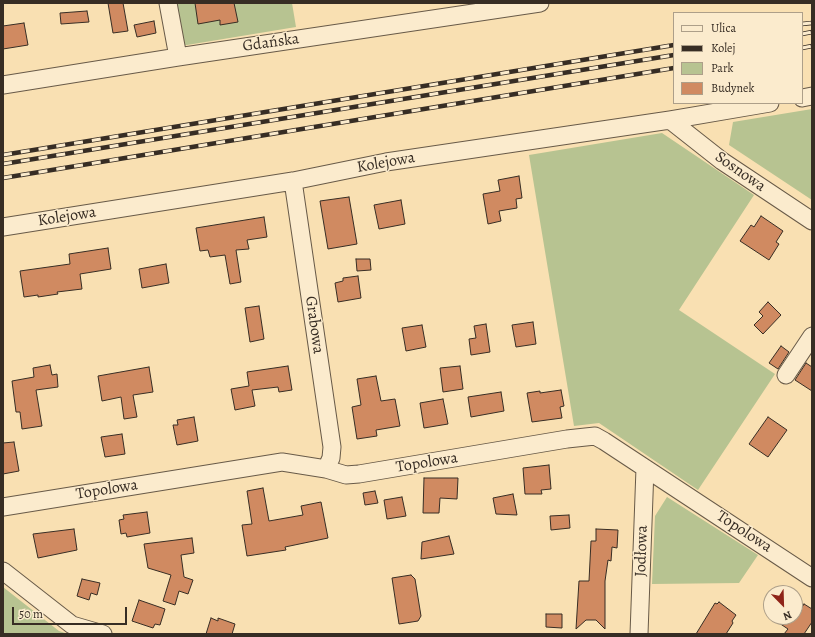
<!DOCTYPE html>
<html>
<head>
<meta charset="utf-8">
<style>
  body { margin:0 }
  #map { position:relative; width:815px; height:637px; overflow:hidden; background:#f9e0b2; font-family:Alegreya,serif }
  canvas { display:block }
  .frame { position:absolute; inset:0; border:4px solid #372d24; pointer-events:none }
  .legend { position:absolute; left:673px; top:12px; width:130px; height:92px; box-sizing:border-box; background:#fbebcd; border:1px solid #ad9f89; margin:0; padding:5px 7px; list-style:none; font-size:12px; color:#372d24 }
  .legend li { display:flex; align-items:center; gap:8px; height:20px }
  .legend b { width:20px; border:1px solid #ad9f89 }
  .north { position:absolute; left:763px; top:585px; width:40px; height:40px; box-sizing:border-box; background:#fbebcd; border:1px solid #ad9f89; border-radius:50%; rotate:157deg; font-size:11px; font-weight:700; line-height:16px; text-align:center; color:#372d24 }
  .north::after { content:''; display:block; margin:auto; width:14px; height:18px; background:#8f2418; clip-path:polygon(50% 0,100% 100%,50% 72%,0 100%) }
  .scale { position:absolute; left:12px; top:607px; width:115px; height:18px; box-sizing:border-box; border:2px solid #372d24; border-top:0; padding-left:5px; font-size:12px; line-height:14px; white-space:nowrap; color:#372d24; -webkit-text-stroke:3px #fbebcd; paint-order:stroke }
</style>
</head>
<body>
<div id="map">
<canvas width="815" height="637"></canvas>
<div class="frame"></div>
<ul class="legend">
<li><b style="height:5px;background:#fbebcd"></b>Ulica</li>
<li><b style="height:5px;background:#372d24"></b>Kolej</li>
<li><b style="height:11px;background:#b7c391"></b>Park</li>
<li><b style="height:11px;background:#d08a61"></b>Budynek</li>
</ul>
<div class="north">N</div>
<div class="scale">50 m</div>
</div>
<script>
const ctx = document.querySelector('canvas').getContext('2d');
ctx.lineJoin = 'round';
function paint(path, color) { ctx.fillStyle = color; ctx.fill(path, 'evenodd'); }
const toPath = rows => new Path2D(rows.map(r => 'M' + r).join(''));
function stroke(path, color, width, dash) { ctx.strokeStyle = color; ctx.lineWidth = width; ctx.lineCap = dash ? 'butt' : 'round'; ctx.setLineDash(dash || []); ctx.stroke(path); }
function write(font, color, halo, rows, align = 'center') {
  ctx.font = font + ' Alegreya,serif'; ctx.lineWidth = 3; ctx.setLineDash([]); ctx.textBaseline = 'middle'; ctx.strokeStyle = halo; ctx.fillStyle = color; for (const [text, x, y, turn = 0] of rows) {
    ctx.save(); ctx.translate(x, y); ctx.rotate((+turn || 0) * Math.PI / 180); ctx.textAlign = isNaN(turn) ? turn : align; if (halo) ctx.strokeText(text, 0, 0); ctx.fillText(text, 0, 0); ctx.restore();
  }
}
paint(toPath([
  [174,3,292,3,296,27,181,46],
  [812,109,812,200,729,145,733,122],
  [662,133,754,195,679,310,775,374,698,490,599,423,574,426,529,155],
  [667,497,758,555,739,583,652,584,655,516],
  [3,587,59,631,68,634,3,634]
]), '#b7c391');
const building = toPath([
  [108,3,123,3,128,31,113,33,108,3],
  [195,3,234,3,238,22,220,25,220,20,198,24,195,3],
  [87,11,89,22,61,24,60,13,87,11],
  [154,21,156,33,137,37,134,25,154,21],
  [24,23,28,45,3,49,3,26,24,23],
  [519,176,522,198,516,199,517,208,499,211,501,221,488,224,483,194,500,191,498,180,519,176],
  [349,197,357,244,328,249,320,201,349,197],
  [401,200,405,224,379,229,374,205,401,200],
  [761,216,783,231,776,242,779,244,769,260,740,241,751,225,754,227,761,216],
  [264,217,267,237,247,240,249,249,236,250,241,282,230,284,225,255,210,257,208,250,200,251,196,228,264,217],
  [108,248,111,269,80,274,82,289,57,292,58,294,38,297,38,295,24,297,20,271,70,264,69,254,108,248],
  [356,259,370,259,371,270,357,271,356,259],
  [166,264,169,283,142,288,139,269,166,264],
  [358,276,361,298,338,302,335,283,343,281,343,278,358,276],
  [768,302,781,315,763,334,754,325,763,316,759,312,768,302],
  [259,306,264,339,250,342,245,308,259,306],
  [533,322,536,344,516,347,512,325,533,322],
  [486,324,490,352,471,355,469,339,476,338,474,326,486,324],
  [422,325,426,347,406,351,402,328,422,325],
  [781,346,789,352,778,369,769,363,781,346],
  [806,363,812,367,812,391,795,380,806,363],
  [50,365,52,375,57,374,58,387,36,390,42,426,22,429,20,412,16,412,12,381,34,377,33,368,50,365],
  [288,366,292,390,279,392,278,387,252,390,255,406,235,410,231,389,249,386,247,372,288,366],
  [460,366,463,389,443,392,440,368,460,366],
  [149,367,153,392,133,395,137,417,124,419,121,397,102,401,98,376,149,367],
  [376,376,381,401,395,399,400,426,376,430,377,436,357,439,352,407,361,405,357,379,376,376],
  [561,390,564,406,560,407,562,418,532,422,527,393,540,391,540,393,561,390],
  [501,392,504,411,471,417,468,397,501,392],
  [443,399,448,424,424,428,420,403,443,399],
  [194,417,198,441,177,445,173,425,178,425,177,420,194,417],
  [768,417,787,430,768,457,749,444,768,417],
  [122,434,125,454,105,457,101,437,122,434],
  [14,442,19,471,3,474,3,443,14,442],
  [549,465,551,489,541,490,542,494,525,494,523,468,549,465],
  [424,478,458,478,457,499,440,498,439,513,423,513,424,478],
  [263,488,269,521,303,515,301,506,321,502,328,538,285,547,286,550,247,556,242,525,252,524,247,491,263,488],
  [375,491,378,503,365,505,363,493,375,491],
  [513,494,517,515,496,514,493,498,513,494],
  [402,497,406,516,387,519,384,500,402,497],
  [147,512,150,533,127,537,126,533,121,534,119,520,124,519,123,515,147,512],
  [569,515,570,528,551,530,550,516,569,515],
  [74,529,77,550,38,558,33,534,74,529],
  [596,529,618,530,617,548,612,547,611,561,608,560,605,581,605,629,596,620,586,620,576,629,579,581,589,581,591,541,596,541,596,529],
  [449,536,454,554,421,559,422,542,449,536],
  [192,538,194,553,181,555,184,577,193,580,188,594,179,591,175,605,163,601,171,575,148,568,144,544,192,538],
  [411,575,415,579,421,616,418,621,399,624,392,578,411,575],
  [82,579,100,583,97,595,91,593,89,600,77,596,82,579],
  [139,600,165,609,160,625,155,624,153,628,132,621,139,600],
  [719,602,736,615,732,621,733,623,726,634,696,634,715,603,717,604,719,602],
  [804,604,812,609,812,622,804,634,784,634,788,629,770,617,796,617,804,604],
  [546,614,562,614,562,628,546,627,546,614],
  [211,618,218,621,218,618,235,624,232,634,206,634,211,618]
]);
paint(building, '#d08a61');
stroke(building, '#372d24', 1);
const minor = toPath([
  [168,3,178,57],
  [3,85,178,57,540,3],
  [802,98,812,96],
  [670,120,722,161,812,221],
  [293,181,332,447,331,458,326,469],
  [3,227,293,181,386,162,670,120,770,103],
  [786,375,812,336],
  [3,507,282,462,326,469,346,475,359,474,567,439,595,436,604,441,812,578],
  [3,571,72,625,103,634],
  [639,634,645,468]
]);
stroke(minor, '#685a48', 19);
stroke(minor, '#fbebcd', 17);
const rail = toPath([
  [802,24,812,23],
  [802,34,812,32],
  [802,48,812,46],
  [3,155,674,45],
  [3,164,674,55],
  [3,178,674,68]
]);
stroke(rail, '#372d24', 4.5);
stroke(rail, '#fbebcd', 3, [9]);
write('16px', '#372d24', '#fbebcd', [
  ["Gdańska",271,43,-8],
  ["Kolejowa",386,163,-10],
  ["Sosnowa",740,172,35],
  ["Kolejowa",67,217,-9],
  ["Grabowa",314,325,82],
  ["Topolowa",427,463,-9],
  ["Topolowa",107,490,-9],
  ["Topolowa",744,532,33],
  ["Jodłowa",642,551,-88]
]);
</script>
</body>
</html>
